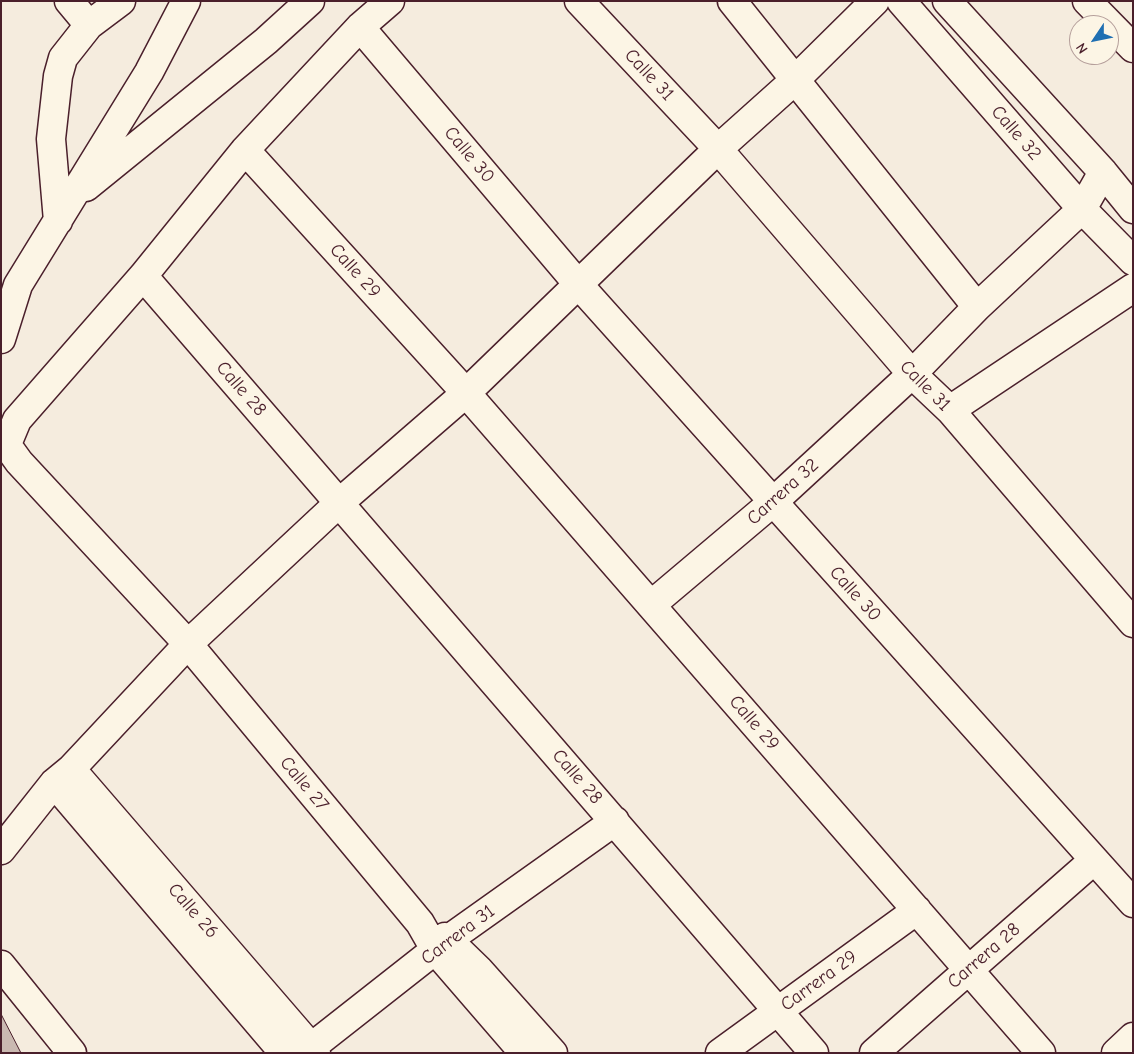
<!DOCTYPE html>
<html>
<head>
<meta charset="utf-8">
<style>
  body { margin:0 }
  #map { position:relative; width:1134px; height:1054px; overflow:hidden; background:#f5ecde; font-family:"Comic Neue",sans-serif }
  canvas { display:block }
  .frame { position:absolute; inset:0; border:2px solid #4a1f2b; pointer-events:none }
  .north { position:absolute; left:1069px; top:15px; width:50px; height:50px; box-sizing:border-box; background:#fcf5e5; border:1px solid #b59f9b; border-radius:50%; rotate:236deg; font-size:14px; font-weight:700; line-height:20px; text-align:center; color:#4a1f2b }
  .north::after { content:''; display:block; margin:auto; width:18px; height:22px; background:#1f6fb2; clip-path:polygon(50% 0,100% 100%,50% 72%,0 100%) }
</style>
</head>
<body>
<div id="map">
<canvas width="1134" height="1054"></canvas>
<div class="frame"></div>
<div class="north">N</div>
</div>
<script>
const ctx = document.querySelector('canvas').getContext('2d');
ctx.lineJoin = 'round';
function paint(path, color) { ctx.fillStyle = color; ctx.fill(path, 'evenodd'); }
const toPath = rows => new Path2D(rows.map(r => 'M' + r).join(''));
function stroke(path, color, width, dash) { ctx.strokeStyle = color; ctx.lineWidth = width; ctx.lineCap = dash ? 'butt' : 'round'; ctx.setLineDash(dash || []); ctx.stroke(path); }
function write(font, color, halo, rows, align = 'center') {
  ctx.font = font + ' "Comic Neue",sans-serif'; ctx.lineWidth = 5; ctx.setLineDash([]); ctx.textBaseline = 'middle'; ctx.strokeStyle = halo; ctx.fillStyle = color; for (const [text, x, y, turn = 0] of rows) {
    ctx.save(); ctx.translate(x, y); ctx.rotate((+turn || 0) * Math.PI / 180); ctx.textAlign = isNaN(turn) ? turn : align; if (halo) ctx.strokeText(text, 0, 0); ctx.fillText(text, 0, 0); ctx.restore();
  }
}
const building = toPath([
  [1,1014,21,1053,1,1053,1,1014]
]);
paint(building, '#cab9b1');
stroke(building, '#4a1f2b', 1);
const minor = toPath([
  [69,1,89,25],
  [579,1,718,149,912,374,950,410,1133,623],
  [732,1,977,307],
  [901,1,1082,209,1133,261],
  [947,1,1103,172,1133,209],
  [1087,1,1133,48],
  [360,27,578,284,1133,903],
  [245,150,466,393,1041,1053],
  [86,187,266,41,310,1],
  [58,221,51,139,58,76,63,58,89,25,121,1],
  [143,276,814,1053],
  [1,339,18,285,149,72,186,1],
  [950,410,1133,288],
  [1,437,19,462,188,644,420,923,436,951,524,1053],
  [7,444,17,420,143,276,245,150,360,27,390,1],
  [651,605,773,502,912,374,977,307,1082,209,1103,172],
  [71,769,316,1053],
  [54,783,284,1053],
  [1,850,54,783,71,769,188,644,339,503,466,393,718,149,795,80,875,1],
  [445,937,479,970,553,1053],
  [1,965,72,1053],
  [304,1053,449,939,615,821],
  [720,1053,917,910],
  [874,1053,1094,860],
  [1116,1053,1133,1037]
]);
stroke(minor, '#4a1f2b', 31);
stroke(minor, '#fcf5e5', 28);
write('19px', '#4a1f2b', '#fcf5e5', [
  ["Calle 31",649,75,47],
  ["Calle 32",1016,133,49],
  ["Calle 30",469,155,50],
  ["Calle 29",355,271,48],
  ["Calle 31",925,386,45],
  ["Calle 28",241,389,49],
  ["Carrera 32",783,492,-42],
  ["Calle 30",855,594,48],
  ["Calle 29",754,723,49],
  ["Calle 28",577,777,49],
  ["Calle 27",304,784,50],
  ["Calle 26",193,911,49],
  ["Carrera 31",458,935,-37],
  ["Carrera 28",984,956,-41],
  ["Carrera 29",819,981,-36]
]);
</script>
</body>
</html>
